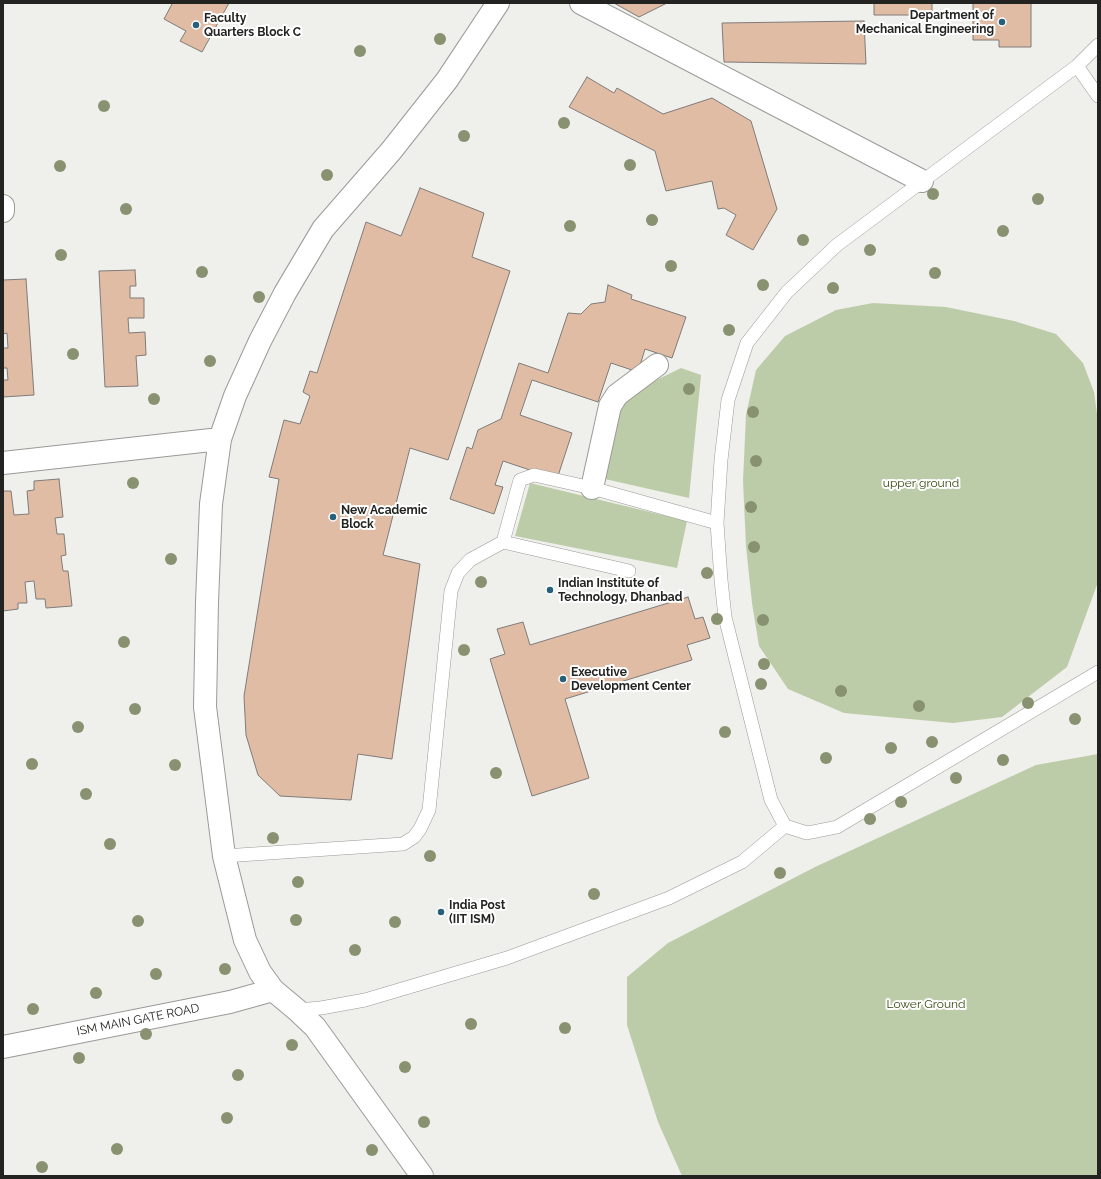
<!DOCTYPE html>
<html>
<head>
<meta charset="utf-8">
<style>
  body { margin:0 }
  #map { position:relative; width:1101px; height:1179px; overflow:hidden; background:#efefeb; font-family:Raleway,sans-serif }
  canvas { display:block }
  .frame { position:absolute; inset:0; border:4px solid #232321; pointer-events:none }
</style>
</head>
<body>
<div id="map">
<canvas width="1101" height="1179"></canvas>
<div class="frame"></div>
</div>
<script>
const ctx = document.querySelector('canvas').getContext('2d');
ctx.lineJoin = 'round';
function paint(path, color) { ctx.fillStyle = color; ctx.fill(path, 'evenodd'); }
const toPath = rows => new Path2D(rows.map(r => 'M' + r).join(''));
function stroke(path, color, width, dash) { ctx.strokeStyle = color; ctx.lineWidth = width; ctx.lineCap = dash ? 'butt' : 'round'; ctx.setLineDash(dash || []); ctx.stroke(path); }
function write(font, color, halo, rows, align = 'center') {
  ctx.font = font + ' Raleway,sans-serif'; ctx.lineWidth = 4; ctx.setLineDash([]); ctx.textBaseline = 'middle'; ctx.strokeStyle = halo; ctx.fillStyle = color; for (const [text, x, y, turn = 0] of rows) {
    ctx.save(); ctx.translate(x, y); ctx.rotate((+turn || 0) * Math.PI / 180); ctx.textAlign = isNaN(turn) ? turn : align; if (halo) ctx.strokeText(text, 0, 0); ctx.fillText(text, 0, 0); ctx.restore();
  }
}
paint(toPath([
  [873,303,946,307,1014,321,1056,334,1083,363,1094,392,1098,421,1098,582,1067,667,1002,717,953,723,844,713,788,689,759,646,752,603,746,546,743,481,746,415,756,370,785,336,836,310],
  [681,368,701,375,689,498,605,479,622,397],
  [530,483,687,521,677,568,515,536],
  [1098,754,1098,1176,682,1176,658,1122,627,1025,627,977,668,943,815,867,1036,765]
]), '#bdcca8');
const building = toPath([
  [170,3,229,3,202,52,180,41,186,31,164,19,172,4,170,3],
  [614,3,667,3,639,17,614,3],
  [874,3,932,3,932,15,874,15,874,3],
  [973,3,1031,3,1031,47,999,47,999,40,973,40,973,3],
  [864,21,866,64,724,62,722,23,864,21],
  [587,77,614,93,617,88,663,114,712,98,751,121,777,209,753,250,726,235,736,215,724,208,718,209,712,181,666,191,655,151,569,107,587,77],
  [420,188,484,213,472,257,510,271,448,460,410,448,383,555,420,564,392,759,358,754,351,800,280,796,258,775,246,735,244,696,279,479,269,477,284,420,300,424,310,396,303,392,310,371,317,373,366,222,401,236,420,188],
  [135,270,136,286,130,286,130,298,144,298,144,318,128,318,129,333,145,332,146,355,136,356,138,386,105,387,99,271,135,270],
  [26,279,34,395,3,397,3,380,8,380,7,368,3,368,3,348,8,348,7,333,3,334,3,280,26,279],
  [608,285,632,295,631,299,686,317,672,358,645,349,638,372,611,363,598,402,532,380,520,415,572,433,557,479,503,461,495,485,503,487,494,514,450,499,467,447,472,449,478,430,501,419,519,363,548,373,568,313,581,314,591,304,605,302,608,285],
  [59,479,63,517,55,518,57,534,64,534,66,555,61,556,63,571,68,571,72,606,46,608,45,599,36,599,34,581,25,582,27,603,18,603,18,609,3,611,3,491,11,491,14,515,29,514,27,491,34,490,34,481,59,479],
  [688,597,695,619,703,617,710,638,687,645,692,660,565,699,589,778,532,796,490,659,505,654,497,629,523,622,530,645,688,597]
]);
paint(building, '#e1bca4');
stroke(building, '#7f7b79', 1);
const service = toPath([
  [1098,45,1077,66,837,245,787,292,747,343,728,400,721,460,717,523,721,580,725,617,771,800,785,826,807,833,837,827,1098,672],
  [1077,66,1098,96],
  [629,571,503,542,520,480,534,475,592,488,717,523],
  [224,856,403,844,414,837,420,829,429,810,451,591,458,573,470,560,503,542],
  [297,1010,321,1008,365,1000,507,958,669,898,742,862,785,826]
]);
const minor = toPath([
  [581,3,922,181],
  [3,206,3,211],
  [3,463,220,439],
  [592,488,610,406,617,395,657,365],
  [3,1047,230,1002,273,990],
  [422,1176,315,1027,297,1010,273,990,260,972,245,940,224,856,205,707,207,602,211,504,220,439,235,396,260,341,285,293,323,229,391,151,447,80,498,3]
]);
stroke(service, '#9b9a97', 14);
stroke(minor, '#9b9a97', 24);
stroke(service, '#fff', 13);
stroke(minor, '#fff', 22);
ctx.fillStyle = '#889270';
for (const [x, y] of [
  [440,39],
  [360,51],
  [104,106],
  [564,123],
  [464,136],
  [630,165],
  [60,166],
  [327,175],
  [933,194],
  [1038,199],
  [126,209],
  [652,220],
  [570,226],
  [1003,231],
  [803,240],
  [870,250],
  [61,255],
  [671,266],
  [202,272],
  [935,273],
  [763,285],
  [833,288],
  [259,297],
  [729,330],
  [73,354],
  [210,361],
  [689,389],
  [154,399],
  [753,412],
  [756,461],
  [133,483],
  [751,507],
  [754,547],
  [171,559],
  [707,573],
  [481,582],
  [717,619],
  [763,620],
  [124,642],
  [464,650],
  [764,664],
  [761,684],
  [841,691],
  [1028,703],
  [919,706],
  [135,709],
  [1075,719],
  [78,727],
  [725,732],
  [932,742],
  [891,748],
  [826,758],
  [1003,760],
  [32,764],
  [175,765],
  [496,773],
  [956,778],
  [86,794],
  [901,802],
  [870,819],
  [273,838],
  [110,844],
  [430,856],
  [780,873],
  [298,882],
  [594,894],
  [296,920],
  [138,921],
  [395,922],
  [355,950],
  [225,969],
  [156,974],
  [96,993],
  [33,1009],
  [471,1024],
  [565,1028],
  [146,1034],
  [292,1045],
  [79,1058],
  [405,1067],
  [238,1075],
  [227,1118],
  [424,1122],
  [117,1149],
  [372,1150],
  [42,1167]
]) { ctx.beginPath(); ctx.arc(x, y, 6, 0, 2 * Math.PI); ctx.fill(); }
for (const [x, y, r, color] of [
  [1002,22,4,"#266079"],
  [196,25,4,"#266079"],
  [333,517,4,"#266079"],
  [550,590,4,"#266079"],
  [563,679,4,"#266079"],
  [441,912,4,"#266079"]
]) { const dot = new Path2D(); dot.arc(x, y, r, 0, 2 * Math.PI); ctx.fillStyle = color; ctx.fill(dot); stroke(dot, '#fff', 1.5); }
write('bold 12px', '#232321', '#fff', [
  ["Department of",994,15,"right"],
  ["Mechanical Engineering",994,29,"right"],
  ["Faculty",204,18],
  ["Quarters Block C",204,32],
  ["New Academic",341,510],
  ["Block",341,524],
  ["Indian Institute of",558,583],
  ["Technology, Dhanbad",558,597],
  ["Executive",571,672],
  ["Development Center",571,686],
  ["India Post",449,905],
  ["(IIT ISM)",449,919]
], 'left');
write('12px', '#34460c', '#fff', [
  ["upper ground",921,483],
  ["Lower Ground",926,1004]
]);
write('12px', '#232321', '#fff', [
  ["ISM MAIN GATE ROAD",138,1020,-11]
]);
</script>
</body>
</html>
